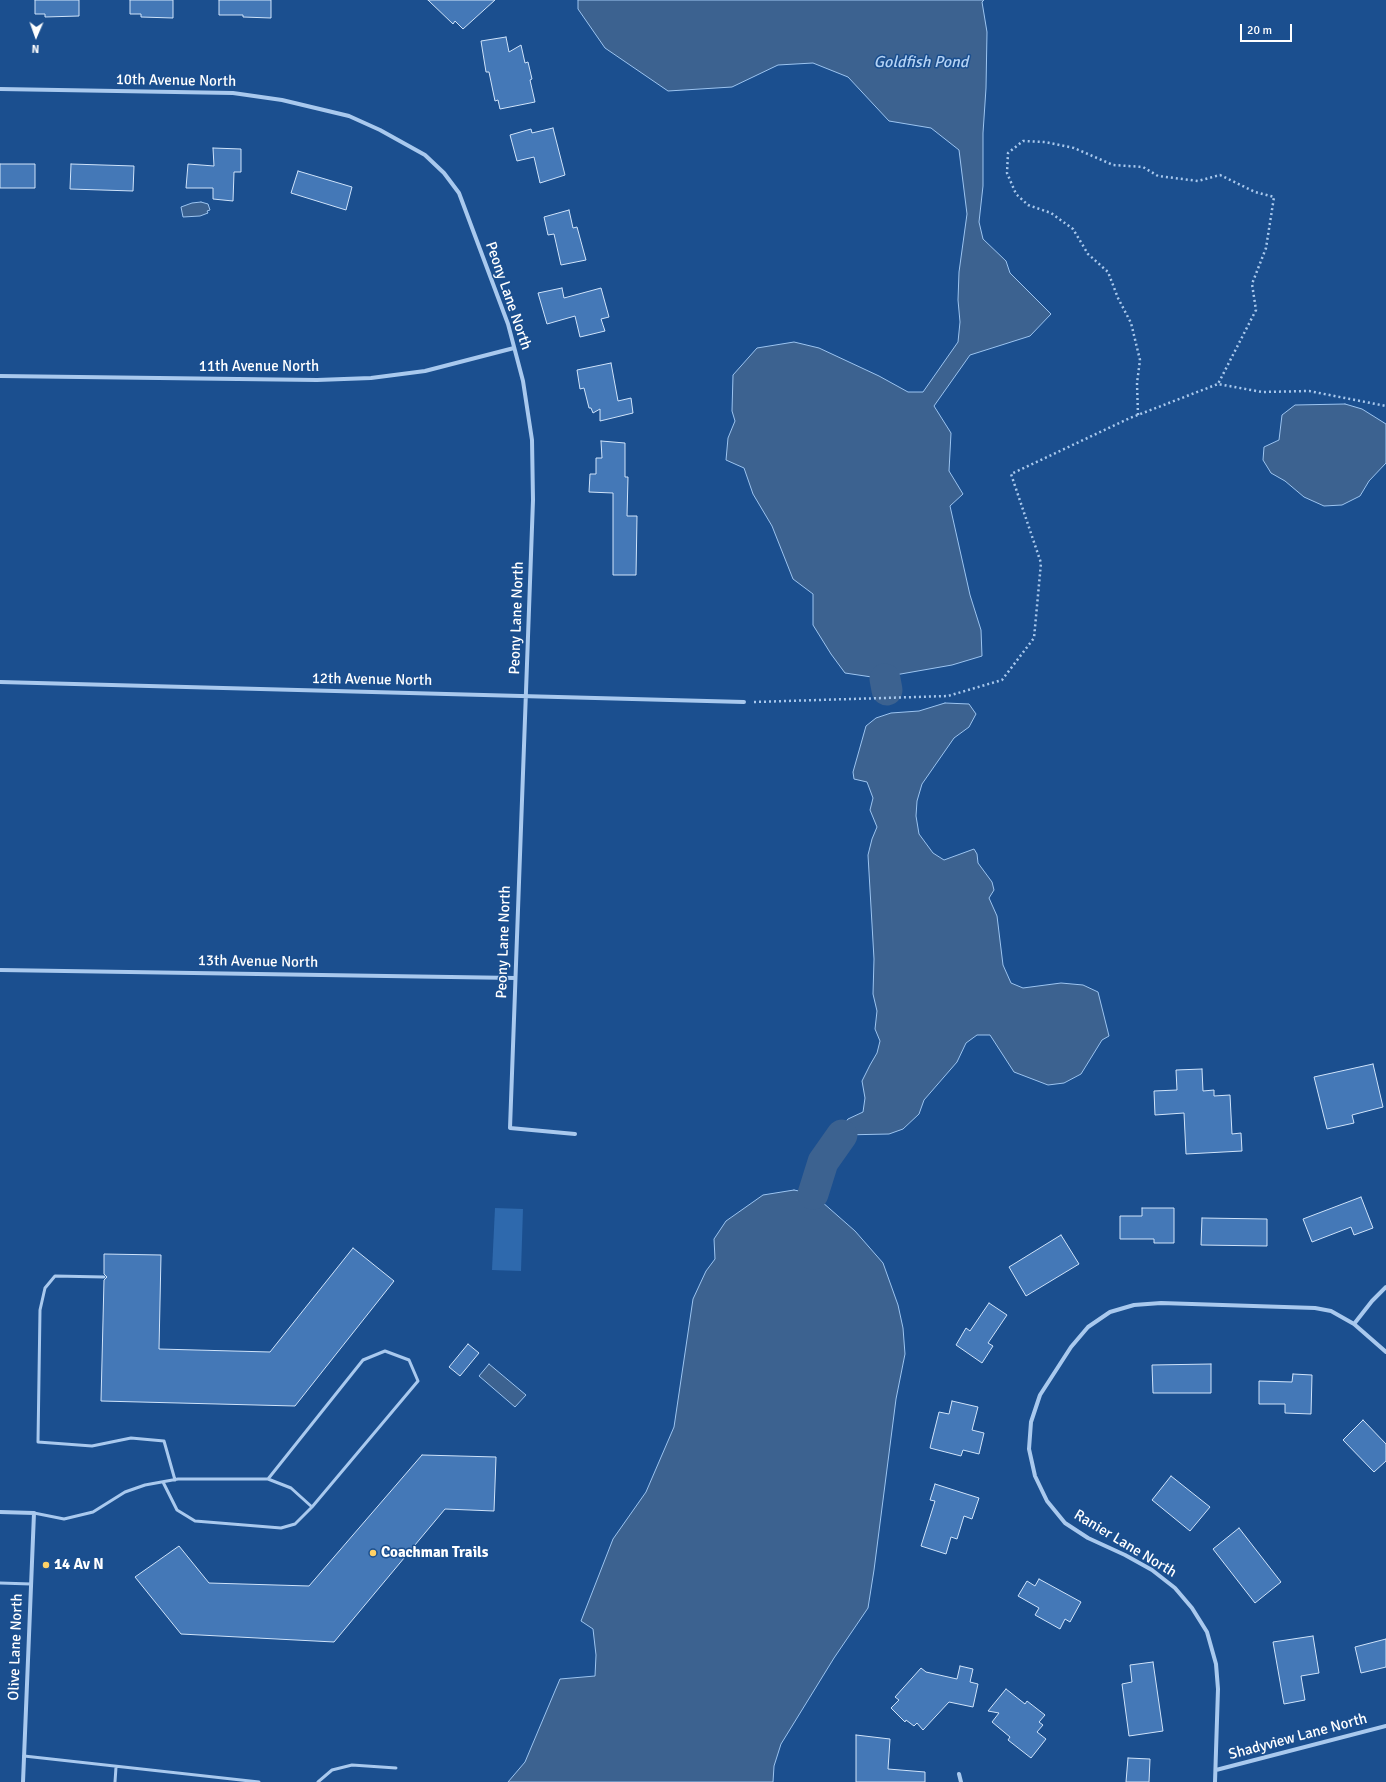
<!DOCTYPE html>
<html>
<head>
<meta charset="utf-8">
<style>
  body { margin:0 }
  #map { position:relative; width:1386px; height:1782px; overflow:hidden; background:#1b4f8f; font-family:Signika,sans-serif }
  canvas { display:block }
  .north { position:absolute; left:16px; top:16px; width:40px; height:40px; -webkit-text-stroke:3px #1b4f8f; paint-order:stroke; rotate:182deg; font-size:11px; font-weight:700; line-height:16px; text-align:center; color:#fff }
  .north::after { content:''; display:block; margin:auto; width:14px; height:18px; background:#fff; clip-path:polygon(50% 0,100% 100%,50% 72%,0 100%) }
  .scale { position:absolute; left:1240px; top:24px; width:52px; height:18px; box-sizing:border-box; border:2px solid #fff; border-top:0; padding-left:5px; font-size:12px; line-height:14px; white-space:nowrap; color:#fff; -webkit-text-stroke:3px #1b4f8f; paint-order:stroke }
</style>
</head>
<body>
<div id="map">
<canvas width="1386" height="1782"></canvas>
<div class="north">N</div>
<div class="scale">20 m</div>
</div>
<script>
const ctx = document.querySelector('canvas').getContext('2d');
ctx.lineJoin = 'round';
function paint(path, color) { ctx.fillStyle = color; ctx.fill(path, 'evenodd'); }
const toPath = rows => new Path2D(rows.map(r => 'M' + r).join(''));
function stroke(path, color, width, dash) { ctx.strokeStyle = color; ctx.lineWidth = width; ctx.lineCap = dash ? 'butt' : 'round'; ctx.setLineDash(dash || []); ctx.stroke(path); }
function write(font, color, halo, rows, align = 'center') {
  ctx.font = font + ' Signika,sans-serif'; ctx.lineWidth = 3; ctx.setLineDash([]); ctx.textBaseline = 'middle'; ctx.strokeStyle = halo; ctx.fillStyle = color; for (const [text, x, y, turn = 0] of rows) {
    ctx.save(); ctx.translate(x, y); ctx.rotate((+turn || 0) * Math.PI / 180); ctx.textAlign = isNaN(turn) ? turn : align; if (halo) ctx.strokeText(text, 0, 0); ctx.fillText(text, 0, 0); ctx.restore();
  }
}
paint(toPath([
  [495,1208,523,1209,521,1271,492,1270]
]), '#2e69ad');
const water = toPath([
  [578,0,984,0,982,2,987,32,986,88,983,133,983,186,979,222,983,239,1006,261,1010,273,1051,314,1030,336,970,355,934,406,951,433,949,471,963,494,950,506,970,595,981,630,982,656,952,665,895,675,885,679,845,673,831,654,813,625,813,594,793,579,772,526,753,494,744,468,726,460,728,438,735,421,732,411,733,375,757,348,794,342,819,348,879,376,908,392,923,392,958,342,960,322,958,300,959,272,967,214,959,150,931,128,889,121,848,77,813,63,778,65,732,87,668,91,605,48,578,9,578,0],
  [201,202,208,204,210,210,207,211,208,213,200,216,183,217,181,207,192,203,201,202],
  [1345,404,1362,409,1386,424,1386,463,1369,481,1360,496,1342,505,1324,506,1304,497,1285,481,1271,473,1263,460,1264,447,1279,440,1282,415,1295,405,1345,404],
  [945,703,969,704,976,714,969,727,954,738,922,784,917,801,916,816,919,834,933,853,944,860,974,849,977,854,978,863,992,882,994,890,989,898,997,916,1003,965,1011,983,1023,988,1061,983,1083,985,1098,992,1109,1036,1102,1040,1081,1074,1064,1083,1048,1085,1014,1072,990,1035,977,1035,966,1043,957,1062,924,1100,919,1114,903,1129,889,1134,842,1135,840,1129,848,1119,863,1112,865,1098,862,1081,870,1065,877,1053,880,1041,875,1029,877,1011,873,994,874,959,868,855,872,839,877,827,870,810,873,798,867,782,854,779,853,772,866,726,876,718,891,713,919,711,945,703],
  [794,1190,813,1194,855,1231,883,1263,898,1305,903,1328,905,1354,896,1399,874,1570,868,1608,834,1658,781,1744,774,1766,773,1782,508,1782,525,1762,560,1679,595,1676,596,1655,593,1629,581,1621,613,1539,646,1492,674,1427,693,1299,706,1271,715,1259,714,1239,726,1221,763,1195,794,1190],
  [489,1364,526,1395,515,1407,479,1376,489,1364]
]);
paint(water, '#3c6290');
stroke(water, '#9cc4f0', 1);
stroke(toPath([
  [885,679,887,690],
  [813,1194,823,1162,842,1135]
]), '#3c6290', 31);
const building = toPath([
  [35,0,79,0,79,16,45,17,45,14,35,14,35,0],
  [130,0,173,0,173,18,141,17,141,14,130,14,130,0],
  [219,0,271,0,271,18,243,17,243,15,219,15,219,0],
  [428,0,495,0,463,29,455,21,453,24,428,0],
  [506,37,509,52,521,45,525,63,528,62,532,79,530,80,535,102,500,109,498,100,495,101,489,72,486,72,481,41,506,37],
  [553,128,565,175,540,183,534,157,517,161,510,135,531,129,532,133,553,128],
  [213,148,241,149,241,172,234,172,233,201,213,199,213,188,186,188,188,164,214,166,213,148],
  [0,164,35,164,35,188,0,188,0,164],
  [71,164,134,166,133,191,70,189,71,164],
  [298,171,352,187,346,210,291,193,298,171],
  [569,210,573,228,577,227,586,260,561,265,554,234,548,235,544,217,569,210],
  [562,288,564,298,601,288,609,317,601,319,605,331,580,337,575,316,547,324,538,293,562,288],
  [611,363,618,401,631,398,633,413,600,421,600,409,593,413,591,408,589,408,584,388,580,389,577,370,611,363],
  [601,441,625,443,625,477,628,477,627,516,637,516,636,575,613,575,613,493,589,492,590,474,596,474,596,458,602,458,601,441],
  [1373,1064,1383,1107,1352,1115,1354,1123,1327,1129,1314,1077,1373,1064],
  [1202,1069,1203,1091,1214,1090,1214,1096,1230,1095,1232,1134,1241,1133,1242,1151,1186,1154,1184,1113,1155,1115,1154,1091,1177,1090,1176,1070,1202,1069],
  [1361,1197,1373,1228,1354,1235,1351,1227,1312,1242,1303,1219,1361,1197],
  [1142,1208,1174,1208,1174,1243,1154,1243,1154,1239,1120,1239,1120,1216,1142,1216,1142,1208],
  [1202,1218,1267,1219,1267,1246,1201,1245,1202,1218],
  [1061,1235,1079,1264,1026,1296,1009,1267,1061,1235],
  [353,1248,394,1281,295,1406,101,1401,104,1280,107,1277,104,1274,104,1254,161,1255,159,1349,270,1352,353,1248],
  [989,1303,1007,1315,988,1343,993,1346,982,1363,956,1345,966,1328,970,1331,989,1303],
  [468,1344,479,1353,460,1376,449,1367,468,1344],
  [1211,1364,1211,1393,1153,1393,1152,1365,1211,1364],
  [1293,1374,1312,1375,1311,1414,1285,1413,1285,1404,1259,1404,1259,1381,1292,1382,1293,1374],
  [952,1401,978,1407,972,1430,984,1433,979,1454,963,1450,961,1456,930,1448,939,1412,949,1414,952,1401],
  [1363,1420,1386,1444,1386,1461,1374,1472,1343,1440,1363,1420],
  [422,1455,496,1457,494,1511,445,1509,334,1642,181,1634,135,1577,179,1546,209,1583,309,1586,422,1455],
  [1171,1476,1210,1507,1190,1531,1152,1500,1171,1476],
  [935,1484,979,1498,972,1519,964,1516,957,1539,951,1537,946,1554,921,1546,935,1501,930,1500,935,1484],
  [1239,1528,1281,1582,1255,1603,1213,1549,1239,1528],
  [1039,1579,1081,1602,1070,1622,1065,1619,1060,1629,1035,1615,1039,1608,1018,1596,1027,1581,1035,1586,1039,1579],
  [1313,1636,1319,1673,1301,1676,1305,1700,1284,1704,1273,1642,1313,1636],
  [1386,1639,1386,1667,1361,1673,1355,1647,1386,1639],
  [1153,1662,1163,1731,1129,1736,1122,1684,1132,1682,1130,1665,1153,1662],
  [960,1666,973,1669,970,1682,978,1684,973,1707,949,1702,923,1730,917,1723,914,1726,906,1720,905,1722,891,1708,899,1700,895,1697,921,1668,926,1672,957,1679,960,1666],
  [1006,1689,1025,1704,1027,1701,1045,1715,1039,1722,1043,1725,1037,1732,1046,1739,1031,1758,1008,1740,1010,1737,992,1722,999,1713,988,1711,1006,1689],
  [856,1735,890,1739,888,1769,925,1772,925,1782,856,1782,856,1735],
  [1128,1758,1150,1759,1149,1782,1126,1782,1128,1758]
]);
paint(building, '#4478b7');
stroke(building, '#cfe3fa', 1);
stroke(toPath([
  [1138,415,1137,383,1140,360,1131,323,1118,298,1108,272,1088,254,1073,229,1051,213,1028,205,1016,194,1007,173,1008,153,1023,141,1045,142,1074,148,1113,165,1143,167,1158,176,1198,181,1220,175,1255,192,1274,197,1266,248,1252,284,1256,310,1218,384],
  [754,702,948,696,1002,680,1034,638,1041,563,1011,474,1130,418,1218,384,1262,392,1309,391,1386,406]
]), '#a9c9ee', 2.5, [2, 3]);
stroke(toPath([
  [104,1277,55,1276,45,1288,40,1310,38,1442,92,1446,131,1438,164,1441,175,1480],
  [163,1482,177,1510,195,1521,281,1528,295,1524,312,1507,418,1381,409,1360,385,1351,363,1360,268,1479],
  [34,1513,64,1519,93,1512,125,1492,145,1485,178,1479,268,1479,291,1488,312,1507],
  [0,1583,31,1584],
  [24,1756,259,1782],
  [115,1782,116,1767],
  [318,1782,332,1770,352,1765,396,1768]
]), '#a9c9ee', 3);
stroke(toPath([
  [0,89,233,93,282,100,349,116,380,130,425,155,444,173,459,193,508,324,523,381,532,440,533,500,510,1128,575,1134],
  [0,376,317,380,371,378,425,371,514,348],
  [0,682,744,702],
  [0,970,515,978],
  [1354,1324,1372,1301,1386,1287],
  [0,1512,34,1513,23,1782],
  [1216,1770,1386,1726],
  [959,1774,961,1782],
  [1215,1782,1218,1689,1216,1664,1207,1632,1192,1608,1175,1588,1152,1570,1125,1555,1088,1538,1065,1523,1047,1501,1035,1476,1029,1449,1031,1422,1040,1395,1071,1347,1088,1327,1110,1312,1134,1305,1161,1303,1315,1308,1331,1311,1354,1324,1386,1352]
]), '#a9c9ee', 4);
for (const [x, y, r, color] of [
  [373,1553,4,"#ffd166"],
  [46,1565,4,"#ffd166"]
]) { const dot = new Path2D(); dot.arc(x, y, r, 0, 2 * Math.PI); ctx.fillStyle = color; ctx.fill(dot); stroke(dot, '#1b4f8f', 1.5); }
write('15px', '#fff', '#1b4f8f', [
  ["10th Avenue North",176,81,1],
  ["Peony Lane North",508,296,71],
  ["11th Avenue North",259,367],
  ["Peony Lane North",517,618,-88],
  ["12th Avenue North",372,680,1],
  ["Peony Lane North",504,942,-88],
  ["13th Avenue North",258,962,1],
  ["Ranier Lane North",1125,1544,31],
  ["Olive Lane North",16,1647,-88],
  ["Shadyview Lane North",1298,1737,-15]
]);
write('bold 15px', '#fff', '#1b4f8f', [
  ["Coachman Trails",381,1553],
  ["14 Av N",54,1565]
], 'left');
write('italic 16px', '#b5d3f5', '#1b4f8f', [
  ["Goldfish Pond",921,63]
]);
</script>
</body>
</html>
